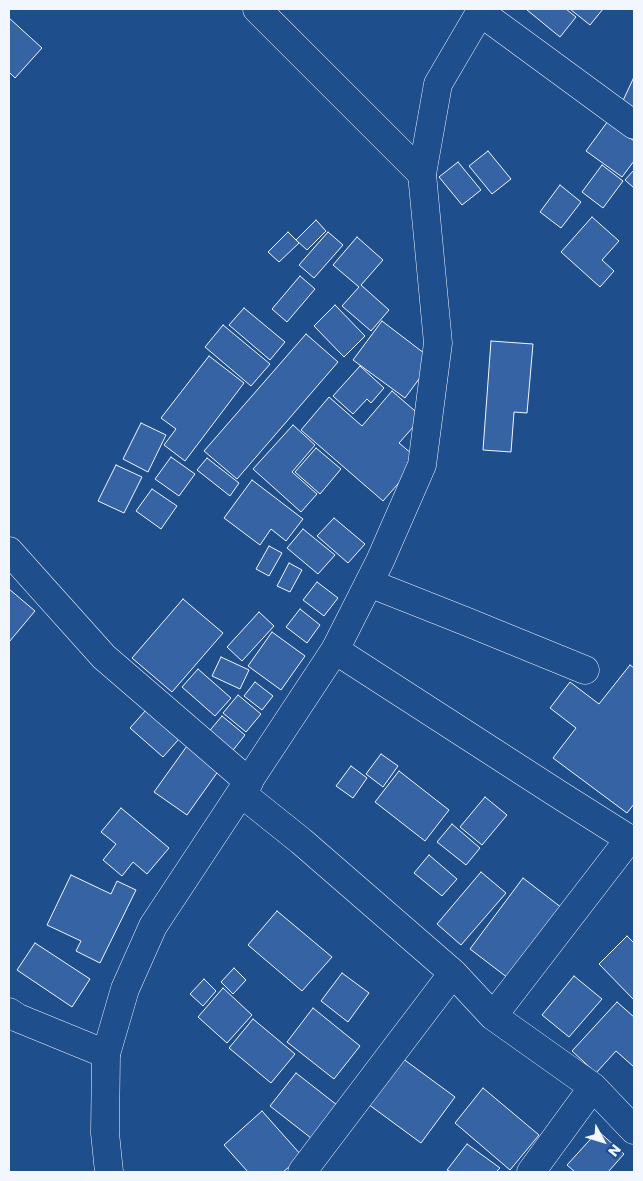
<!DOCTYPE html>
<html>
<head>
<meta charset="utf-8">
<style>
  body { margin:0 }
  #map { position:relative; width:643px; height:1181px; overflow:hidden; background:#1f4e8c; font-family:Poppins,sans-serif }
  canvas { display:block }
  .frame { position:absolute; inset:0; border:10px solid #f2f6ff; pointer-events:none }
  .north { position:absolute; left:578px; top:1116px; width:50px; height:50px; -webkit-text-stroke:4px #1f4e8c; paint-order:stroke; rotate:129deg; font-size:14px; font-weight:700; line-height:20px; text-align:center; color:#f2f6ff }
  .north::after { content:''; display:block; margin:auto; width:18px; height:22px; background:#f2f6ff; clip-path:polygon(50% 0,100% 100%,50% 72%,0 100%) }
</style>
</head>
<body>
<div id="map">
<canvas width="643" height="1181"></canvas>
<div class="frame"></div>
<div class="north">N</div>
</div>
<script>
const ctx = document.querySelector('canvas').getContext('2d');
ctx.lineJoin = 'round';
function paint(path, color) { ctx.fillStyle = color; ctx.fill(path, 'evenodd'); }
const toPath = rows => new Path2D(rows.map(r => 'M' + r).join(''));
function stroke(path, color, width, dash) { ctx.strokeStyle = color; ctx.lineWidth = width; ctx.lineCap = dash ? 'butt' : 'round'; ctx.setLineDash(dash || []); ctx.stroke(path); }
const building = toPath([
  [528,9,566,9,576,17,560,37,527,10,528,9],
  [570,9,603,9,590,25,570,9],
  [9,18,42,48,15,78,9,72,9,18],
  [634,77,634,114,620,107,634,77],
  [608,121,634,141,634,161,622,177,586,151,608,121],
  [488,151,511,179,492,194,469,166,488,151],
  [458,162,481,190,462,205,439,177,458,162],
  [602,165,623,181,603,208,582,192,602,165],
  [634,170,634,188,625,180,634,170],
  [560,185,581,202,561,228,540,212,560,185],
  [592,217,619,241,602,260,614,271,600,287,561,252,592,217],
  [316,220,326,231,307,250,296,240,316,220],
  [288,232,299,243,279,262,268,252,288,232],
  [328,232,343,245,314,278,299,265,328,232],
  [357,237,383,260,361,285,389,310,371,331,342,306,359,287,333,265,357,237],
  [300,276,315,289,287,322,272,309,300,276],
  [335,305,365,336,344,357,314,326,335,305],
  [244,308,285,342,270,360,229,325,244,308],
  [382,321,433,360,405,398,353,360,382,321],
  [223,325,270,364,251,386,205,347,223,325],
  [306,334,338,362,237,479,204,451,306,334],
  [491,341,533,344,527,413,514,412,511,452,483,450,491,341],
  [209,356,244,383,185,461,164,445,176,429,161,418,209,356],
  [360,366,384,388,371,403,367,399,353,414,333,396,360,366],
  [392,391,422,417,399,443,419,460,383,501,301,430,329,397,362,426,392,391],
  [141,423,166,435,148,472,123,459,141,423],
  [293,425,315,445,292,472,317,494,301,512,253,469,293,425],
  [316,448,341,469,320,494,295,472,316,448],
  [171,457,195,474,179,496,155,479,171,457],
  [207,458,239,483,230,496,197,470,207,458],
  [116,465,142,477,124,513,98,501,116,465],
  [252,480,303,519,286,541,271,529,260,545,224,518,252,480],
  [152,489,177,506,161,529,136,511,152,489],
  [334,518,365,544,348,563,317,536,334,518],
  [303,529,335,555,318,574,287,548,303,529],
  [269,546,282,553,269,576,256,569,269,546],
  [289,563,302,570,290,592,277,586,289,563],
  [317,582,338,598,324,616,303,600,317,582],
  [9,589,35,611,9,642,9,589],
  [183,599,223,633,172,692,132,658,183,599],
  [300,609,320,625,307,643,286,627,300,609],
  [259,612,274,626,242,661,227,647,259,612],
  [272,632,305,656,281,690,248,666,272,632],
  [221,657,249,670,240,689,212,676,221,657],
  [630,665,634,668,634,804,627,813,553,758,576,728,550,708,570,682,599,704,630,665],
  [198,669,231,698,215,716,182,687,198,669],
  [255,682,273,696,262,710,244,696,255,682],
  [238,695,261,714,246,732,223,713,238,695],
  [146,710,179,739,163,757,130,728,146,710],
  [222,716,245,735,230,754,206,735,222,716],
  [187,746,219,770,187,815,154,792,187,746],
  [381,754,398,766,383,787,366,774,381,754],
  [351,766,367,778,353,798,336,786,351,766],
  [399,771,449,810,425,841,375,802,399,771],
  [485,797,507,815,482,845,460,827,485,797],
  [121,808,169,848,147,874,133,862,122,876,103,860,116,844,101,832,121,808],
  [452,824,480,848,466,865,437,842,452,824],
  [429,855,457,879,442,896,414,873,429,855],
  [481,872,506,893,461,945,437,924,481,872],
  [71,875,111,894,117,881,136,890,100,963,76,951,81,941,47,925,71,875],
  [523,878,562,908,508,978,470,949,523,878],
  [277,911,332,957,302,991,248,945,277,911],
  [627,936,634,943,634,1000,599,964,627,936],
  [35,943,90,979,72,1007,17,970,35,943],
  [234,968,246,980,233,994,221,982,234,968],
  [342,973,369,993,348,1022,321,1001,342,973],
  [574,976,602,999,569,1037,542,1015,574,976],
  [204,979,216,991,203,1006,190,994,204,979],
  [223,988,252,1015,227,1043,198,1017,223,988],
  [617,1002,634,1017,634,1067,616,1051,596,1073,572,1051,617,1002],
  [313,1008,360,1046,334,1079,287,1042,313,1008],
  [253,1019,295,1054,271,1083,229,1048,253,1019],
  [402,1058,455,1097,421,1143,368,1104,402,1058],
  [296,1073,337,1105,311,1138,270,1106,296,1073],
  [483,1088,539,1135,510,1170,455,1123,483,1088],
  [262,1111,302,1156,283,1172,248,1172,224,1145,262,1111],
  [598,1131,624,1154,608,1172,575,1172,567,1165,598,1131],
  [467,1144,500,1168,496,1172,451,1172,447,1170,467,1144]
]);
paint(building, '#3563a3');
stroke(building, '#f2f6ff', 1);
const minor = toPath([
  [257,9,422,174],
  [480,12,634,125],
  [9,551,104,657,249,782],
  [369,583,465,621,585,670],
  [335,650,558,794,634,842],
  [241,793,301,841,453,973,493,1016,593,1087,634,1130],
  [9,1012,18,1018,106,1054],
  [493,1016,630,838],
  [302,1172,453,973],
  [531,1172,593,1087]
]);
const major = toPath([
  [109,1172,105,1133,106,1054,125,989,153,926,335,650,380,561,422,465,438,343,422,174,438,84,482,9]
]);
stroke(minor, '#f2f6ff', 29);
stroke(major, '#f2f6ff', 29);
stroke(minor, '#1f4e8c', 28);
stroke(major, '#1f4e8c', 28);
</script>
</body>
</html>
